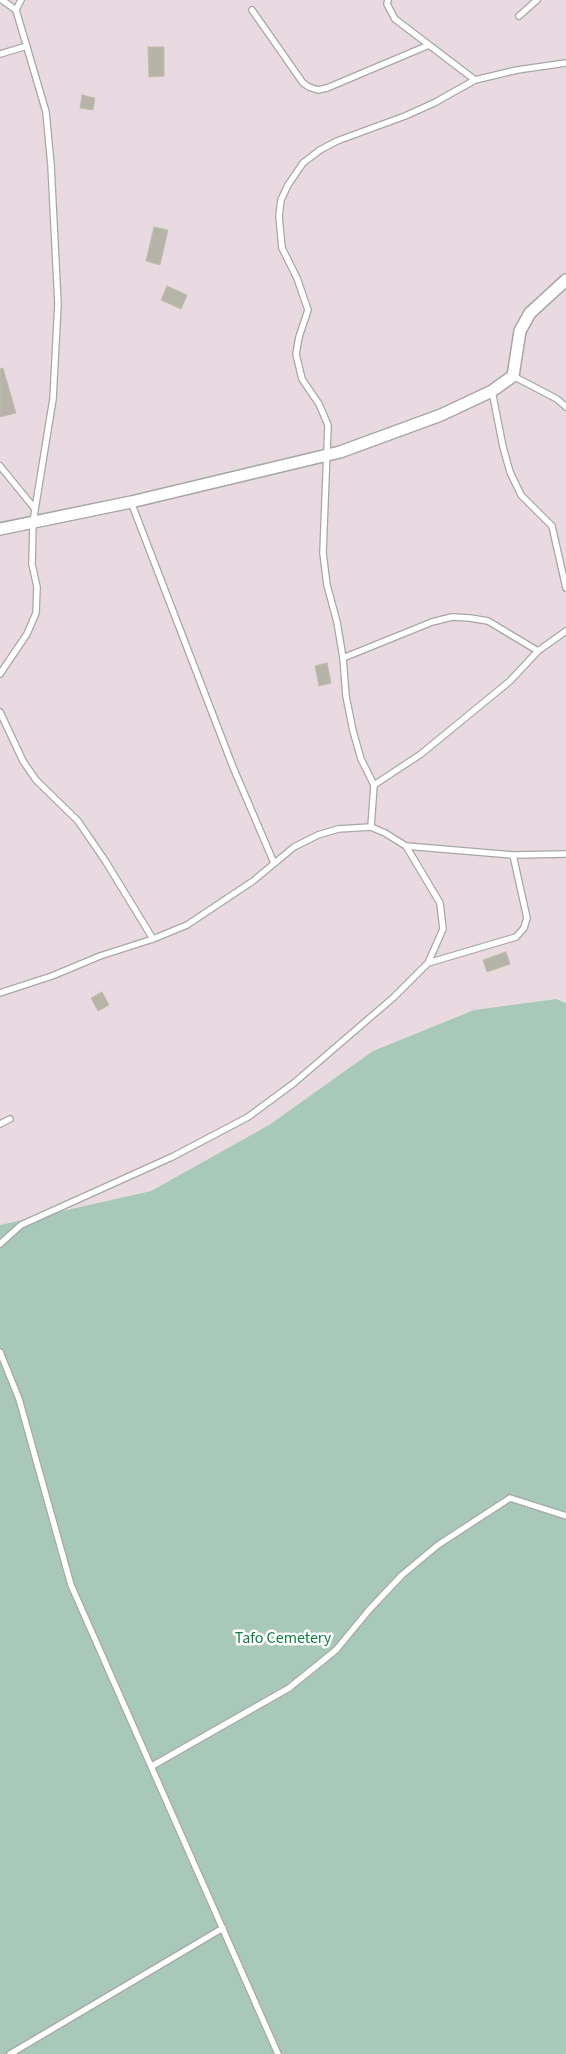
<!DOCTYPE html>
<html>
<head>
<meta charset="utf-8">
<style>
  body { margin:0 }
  canvas { display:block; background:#f0f0e7 }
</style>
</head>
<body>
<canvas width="566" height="2054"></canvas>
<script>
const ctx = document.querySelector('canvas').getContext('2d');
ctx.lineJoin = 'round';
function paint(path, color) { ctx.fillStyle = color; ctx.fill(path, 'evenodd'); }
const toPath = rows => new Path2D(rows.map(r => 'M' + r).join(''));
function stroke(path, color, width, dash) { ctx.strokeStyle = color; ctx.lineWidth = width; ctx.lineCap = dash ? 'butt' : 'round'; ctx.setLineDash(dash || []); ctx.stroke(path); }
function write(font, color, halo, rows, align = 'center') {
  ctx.font = font + ' "Source Sans 3",sans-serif'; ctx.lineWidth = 5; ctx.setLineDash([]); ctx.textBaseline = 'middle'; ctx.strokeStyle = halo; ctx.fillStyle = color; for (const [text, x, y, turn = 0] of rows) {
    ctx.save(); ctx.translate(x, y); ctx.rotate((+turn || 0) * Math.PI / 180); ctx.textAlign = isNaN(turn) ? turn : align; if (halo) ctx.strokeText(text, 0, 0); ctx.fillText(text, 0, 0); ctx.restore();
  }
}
paint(toPath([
  [0,0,566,0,566,1003,556,999,474,1010,373,1051,269,1125,151,1191,0,1225]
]), '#e9d9e0');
paint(toPath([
  [556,999,566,1003,566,2054,0,2054,0,1225,151,1191,269,1125,373,1051,474,1010]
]), '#a8c9b9');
const building = toPath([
  [148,47,164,47,164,76,149,77,148,47],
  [82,95,95,98,93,110,80,108,82,95],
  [154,227,168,230,160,265,146,261,154,227],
  [167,286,187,295,181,309,161,300,167,286],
  [3,368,16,413,0,417,0,369,3,368],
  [327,663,331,683,319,686,315,666,327,663],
  [506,952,510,964,487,972,483,960,506,952],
  [102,992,109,1005,98,1011,91,998,102,992]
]);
paint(building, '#b6b4a9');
stroke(building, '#c2bda9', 1);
const service = toPath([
  [388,0,387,4,395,19,475,80],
  [16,10,21,0],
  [252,10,303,83,309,87,318,90,327,88,429,45],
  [519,16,537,0],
  [0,54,27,46],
  [513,376,557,399,566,407],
  [492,391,503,447,510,472,521,495,552,526,566,588],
  [0,466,35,509],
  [131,502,233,767,274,863],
  [343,658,432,622,452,617,470,618,488,621,538,651],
  [0,674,27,634,36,613,37,587,32,564,33,522,53,399,58,304,51,165,46,112,16,10,2,0],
  [0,712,23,761,36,780,78,821,106,862,153,939],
  [374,785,421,754,510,681,538,651,566,631],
  [371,827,374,785,361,759,353,731,346,696,343,658,337,622,327,585,323,553,328,425,319,404,302,379,296,354,299,337,308,310,297,278,282,248,279,216,281,200,288,185,303,163,320,150,337,141,405,116,434,103,475,80,517,70,566,63],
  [428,963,516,937,524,928,527,918,513,855],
  [0,993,52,976,100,956,153,939,187,925,253,881,294,847,318,835,338,829,371,827,385,833,406,846,513,855,566,854],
  [0,1124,10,1119],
  [0,1244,21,1225,172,1157,248,1117,294,1083,394,997,428,963,443,929,440,903,406,846],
  [0,1352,19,1399,71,1585,278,2054],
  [152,1766,289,1688,336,1650,369,1610,402,1575,438,1545,510,1498,566,1516],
  [10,2054,223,1928]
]);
const minor = toPath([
  [0,529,131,502,340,452,441,415,492,391,513,376,520,331,530,313,566,280]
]);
stroke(service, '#a7a7a7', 8);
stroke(minor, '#a7a7a7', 14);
stroke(service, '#fff', 5.5);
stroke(minor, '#fff', 11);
write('16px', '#0e7e41', '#fff', [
  ["Tafo Cemetery",283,1639]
]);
</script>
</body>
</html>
